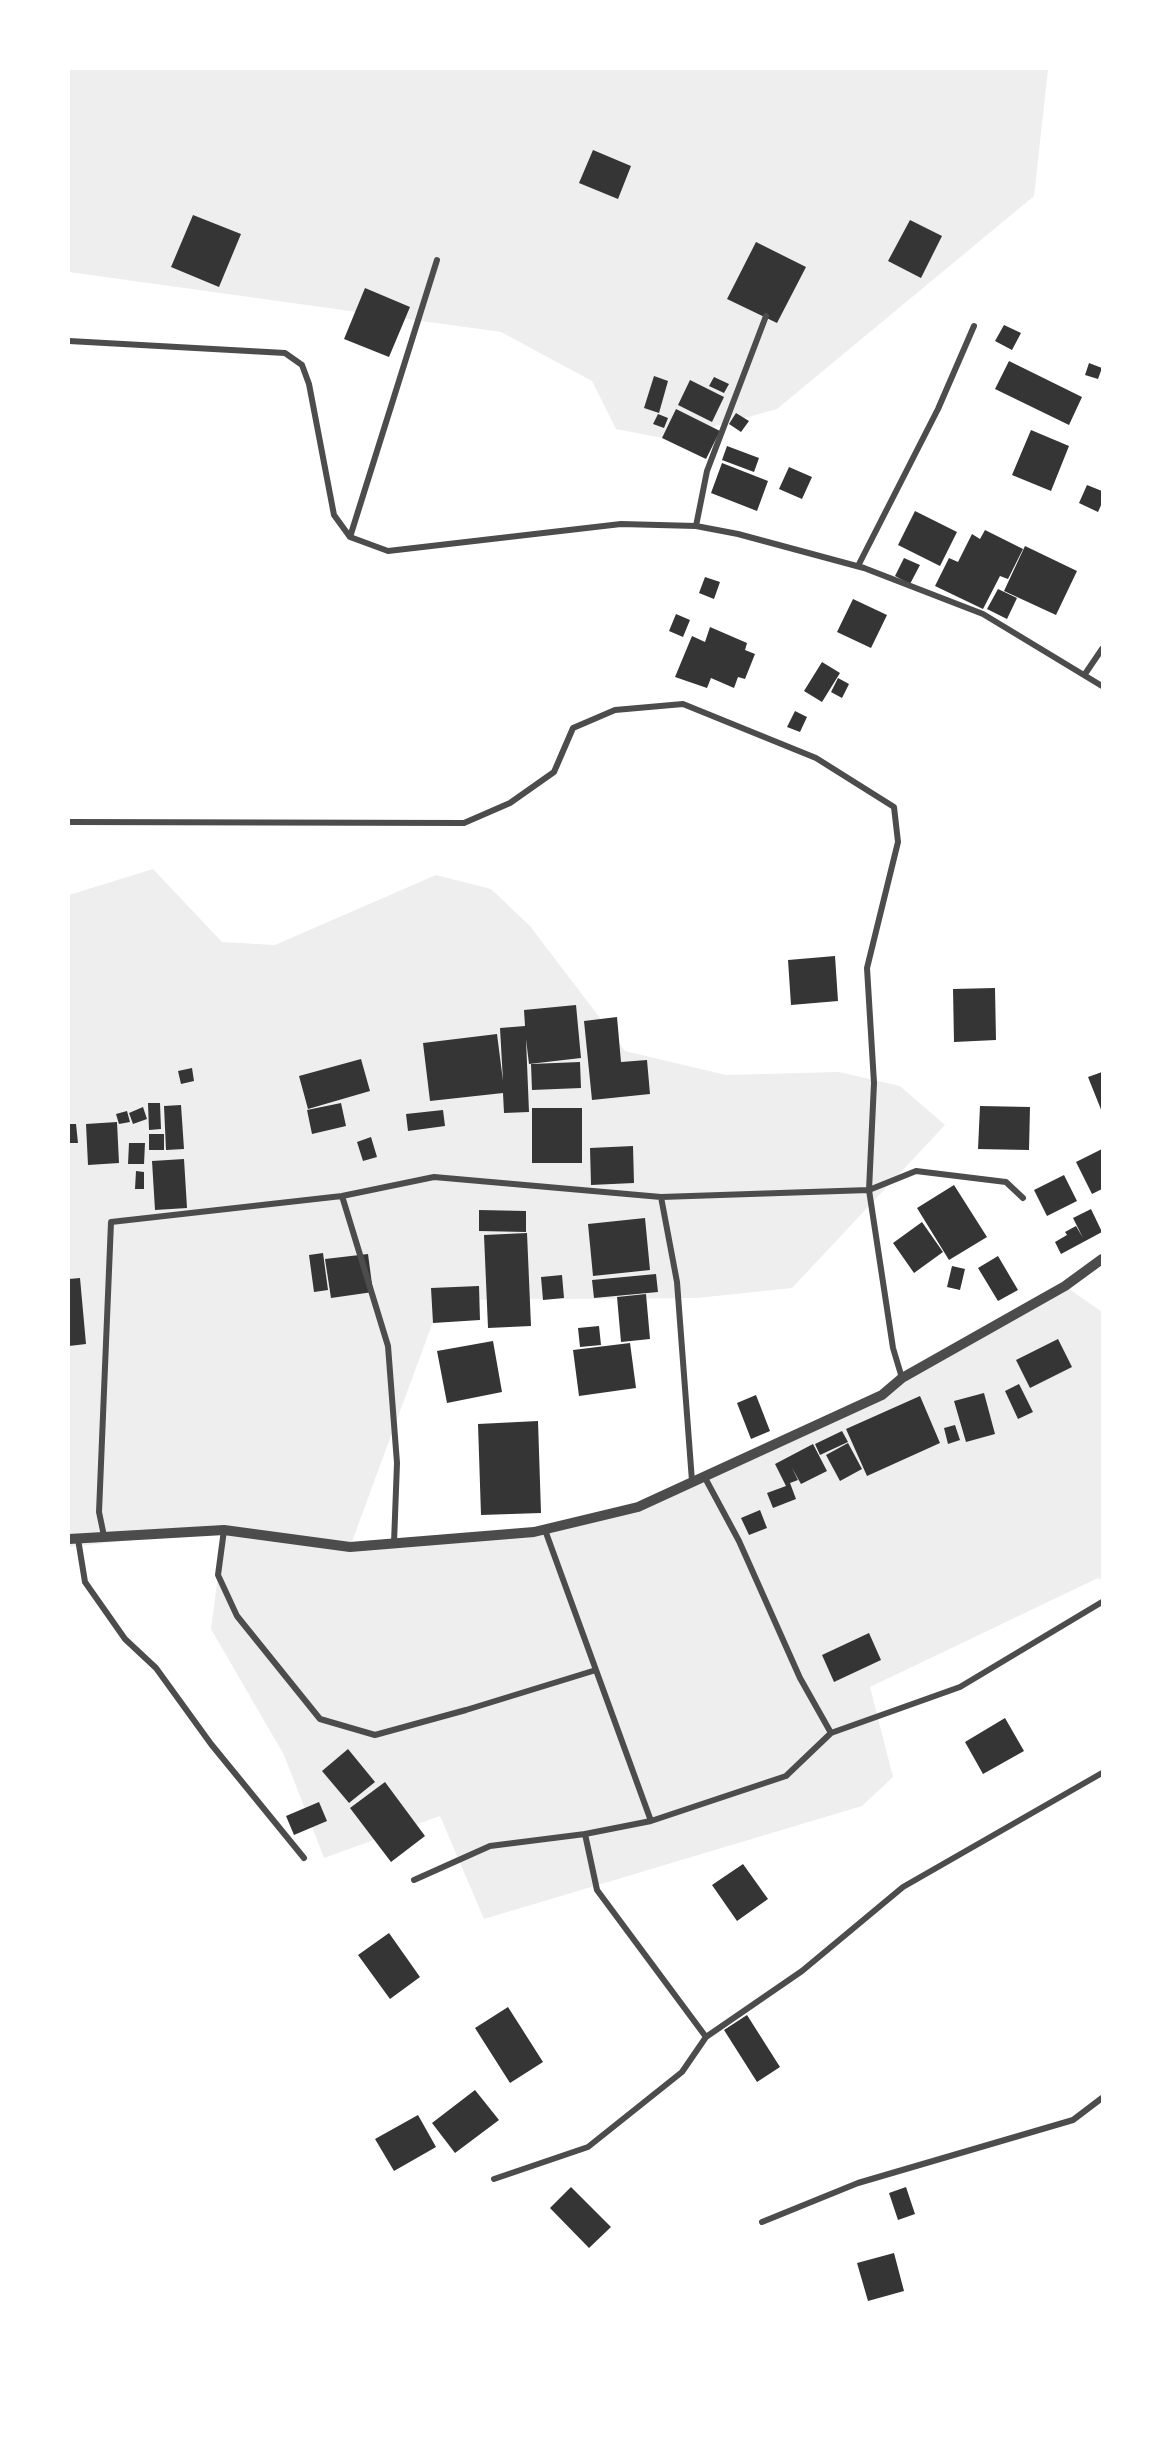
<!DOCTYPE html>
<html>
<head>
<meta charset="utf-8">
<style>
  body { margin:0 }
  #map { position:relative; width:1171px; height:2445px; overflow:hidden; background:#fff; font-family:"Source Serif 4",serif }
  canvas { display:block }
  .frame { position:absolute; inset:0; border:70px solid #fff; pointer-events:none }
</style>
</head>
<body>
<div id="map">
<canvas width="1171" height="2445"></canvas>
<div class="frame"></div>
</div>
<script>
const ctx = document.querySelector('canvas').getContext('2d');
ctx.lineJoin = 'round';
function paint(path, color) { ctx.fillStyle = color; ctx.fill(path, 'evenodd'); }
const toPath = rows => new Path2D(rows.map(r => 'M' + r).join(''));
function stroke(path, color, width, dash) { ctx.strokeStyle = color; ctx.lineWidth = width; ctx.lineCap = dash ? 'butt' : 'round'; ctx.setLineDash(dash || []); ctx.stroke(path); }
paint(toPath([
  [69,69,1048,69,1034,196,777,409,668,439,616,429,592,381,501,332,69,272],
  [153,869,222,942,275,945,436,875,491,889,530,926,625,1051,726,1075,839,1072,900,1086,945,1125,792,1288,697,1298,441,1300,350,1547,534,1532,638,1507,882,1395,1065,1286,1102,1312,1102,1580,1098,1578,870,1687,893,1777,862,1806,484,1919,440,1816,324,1858,284,1755,211,1629,224,1530,69,1547,69,895]
]), '#eee');
paint(toPath([
  [593,150,631,166,618,199,579,183],
  [193,215,241,234,219,287,171,267],
  [910,220,942,236,921,278,888,261],
  [756,242,806,267,777,323,727,299],
  [365,288,410,307,389,357,344,339],
  [1004,325,1021,333,1012,350,995,341],
  [1009,361,1082,397,1069,425,995,389],
  [1089,363,1102,368,1098,379,1085,375],
  [654,376,668,381,659,413,644,408],
  [714,377,729,384,724,393,709,386],
  [690,380,724,397,712,422,678,405],
  [676,409,720,431,706,459,662,438],
  [736,413,749,421,741,432,729,424],
  [658,414,668,418,664,428,653,424],
  [1031,430,1069,446,1051,491,1012,475],
  [727,446,759,458,754,472,722,460],
  [722,463,768,481,757,511,711,493],
  [789,467,812,477,802,499,779,489],
  [1087,485,1102,491,1102,503,1098,512,1079,503],
  [915,511,957,532,940,566,898,545],
  [985,530,1023,549,1008,579,1000,576,983,609,935,586,949,558,958,562,972,534,980,539],
  [1025,546,1077,571,1056,615,1004,591],
  [904,558,920,565,910,584,895,576],
  [705,577,720,582,714,599,699,593],
  [998,589,1017,598,1007,619,987,609],
  [853,599,887,615,871,648,837,632],
  [676,614,690,620,683,637,669,631],
  [710,627,747,643,745,650,755,654,745,679,738,677,734,688,711,678,707,688,675,677,692,636,705,642],
  [822,662,840,673,822,702,804,691],
  [838,678,849,684,842,698,831,692],
  [795,711,807,717,800,732,787,727],
  [835,956,838,1001,791,1005,788,960],
  [995,988,996,1040,954,1042,953,989],
  [576,1005,581,1058,529,1064,526,1039,529,1112,504,1113,503,1093,430,1101,423,1043,497,1034,503,1081,500,1028,525,1026,524,1010],
  [617,1017,621,1062,647,1060,650,1094,592,1100,584,1021],
  [361,1059,370,1091,308,1109,299,1076],
  [580,1062,581,1088,532,1090,531,1064],
  [192,1068,194,1081,181,1084,178,1071],
  [1102,1072,1102,1112,1088,1077],
  [148,1103,160,1103,161,1129,149,1130],
  [341,1103,346,1126,312,1134,307,1110],
  [181,1105,184,1149,166,1150,164,1106],
  [980,1106,1030,1107,1029,1150,978,1149],
  [143,1107,147,1119,133,1124,129,1113],
  [532,1108,582,1108,582,1163,532,1163],
  [443,1110,445,1126,408,1131,406,1114],
  [127,1111,130,1122,119,1124,116,1114],
  [117,1122,119,1163,88,1165,86,1124],
  [69,1124,76,1124,78,1143,69,1143],
  [149,1134,164,1134,164,1150,149,1150],
  [371,1137,377,1157,363,1161,357,1142],
  [129,1143,145,1143,144,1164,128,1164],
  [633,1146,634,1183,591,1185,590,1148],
  [1102,1149,1102,1189,1092,1194,1076,1162],
  [184,1159,187,1208,155,1210,152,1161],
  [136,1171,144,1172,144,1189,135,1189],
  [1064,1175,1077,1201,1047,1216,1034,1190],
  [954,1185,987,1237,949,1260,917,1208],
  [1091,1209,1102,1232,1061,1254,1055,1242,1067,1235,1065,1232,1076,1226,1083,1238,1073,1218],
  [479,1210,526,1211,526,1232,479,1231],
  [645,1218,650,1270,593,1276,588,1224],
  [922,1222,943,1252,914,1273,893,1243],
  [527,1233,531,1326,488,1328,484,1235],
  [323,1253,328,1290,314,1292,309,1255],
  [368,1254,373,1292,331,1298,325,1259],
  [998,1256,1018,1290,998,1301,978,1268],
  [952,1266,965,1269,960,1290,947,1287],
  [656,1274,658,1292,594,1298,592,1280],
  [562,1275,564,1298,543,1300,541,1277],
  [80,1278,86,1344,69,1346,69,1279],
  [479,1286,480,1320,433,1323,431,1288],
  [646,1294,650,1339,621,1342,617,1297],
  [599,1326,601,1345,580,1347,578,1328],
  [1058,1339,1072,1367,1030,1388,1016,1360],
  [493,1341,502,1392,447,1403,437,1351],
  [630,1343,636,1388,579,1396,573,1350],
  [1019,1384,1033,1412,1018,1419,1005,1391],
  [984,1393,995,1434,966,1442,954,1401],
  [756,1395,770,1431,751,1439,737,1403],
  [920,1396,940,1443,867,1476,846,1429],
  [538,1421,541,1513,481,1515,478,1424],
  [955,1425,960,1440,948,1444,944,1428],
  [842,1431,848,1442,820,1455,815,1444],
  [848,1443,862,1469,840,1481,826,1455],
  [813,1444,827,1471,801,1484,792,1468,798,1480,790,1483,796,1499,773,1508,767,1493,786,1486,775,1464],
  [760,1510,767,1528,749,1535,741,1518],
  [869,1633,881,1660,834,1682,822,1655],
  [1005,1718,1024,1751,983,1774,965,1742],
  [348,1749,375,1782,349,1803,322,1771],
  [385,1782,425,1836,391,1862,350,1808],
  [319,1802,327,1821,294,1835,286,1816],
  [743,1864,768,1899,737,1921,712,1885],
  [389,1933,420,1977,390,1999,358,1955],
  [508,2007,543,2062,510,2083,475,2028],
  [747,2015,780,2067,757,2082,724,2030],
  [475,2090,499,2120,455,2153,432,2123],
  [418,2115,436,2147,394,2171,375,2139],
  [571,2187,611,2227,589,2248,550,2208],
  [906,2187,915,2214,898,2220,889,2193],
  [894,2253,904,2291,868,2301,857,2263]
]), '#353535');
stroke(toPath([
  [69,341,285,353,302,365,309,384,334,515,350,537,388,551,621,524,696,526,738,534,864,568,983,614,1102,686],
  [696,526,707,471,766,316],
  [350,537,437,260],
  [858,566,938,409,974,326],
  [1085,674,1102,649],
  [69,822,464,823,510,803,554,772,573,728,615,710,683,704,816,758,894,807,898,842,867,968,874,1083,869,1190,916,1171,1006,1182,1023,1198],
  [342,1196,388,1346,397,1463,394,1543],
  [661,1197,677,1282,692,1481],
  [704,1476,739,1541,800,1678,831,1733],
  [224,1530,218,1575,237,1616,320,1719,375,1735,466,1710,596,1670],
  [545,1530,651,1821],
  [104,1536,99,1512,111,1222,342,1196,434,1177,661,1197,869,1190,893,1348,902,1378],
  [78,1539,85,1582,125,1639,156,1668,211,1744,304,1858],
  [585,1834,597,1890,706,2037],
  [414,1880,490,1846,585,1834,651,1821,786,1776,831,1733,960,1687,1102,1602],
  [494,2179,588,2147,682,2072,706,2037,802,1971,903,1887,1102,1773],
  [762,2222,858,2183,1073,2120,1102,2098]
]), '#4c4c4c', 6);
stroke(toPath([
  [69,1539,224,1530,350,1547,534,1532,638,1507,882,1395,902,1378,1065,1286,1102,1259]
]), '#4c4c4c', 10);
</script>
</body>
</html>
